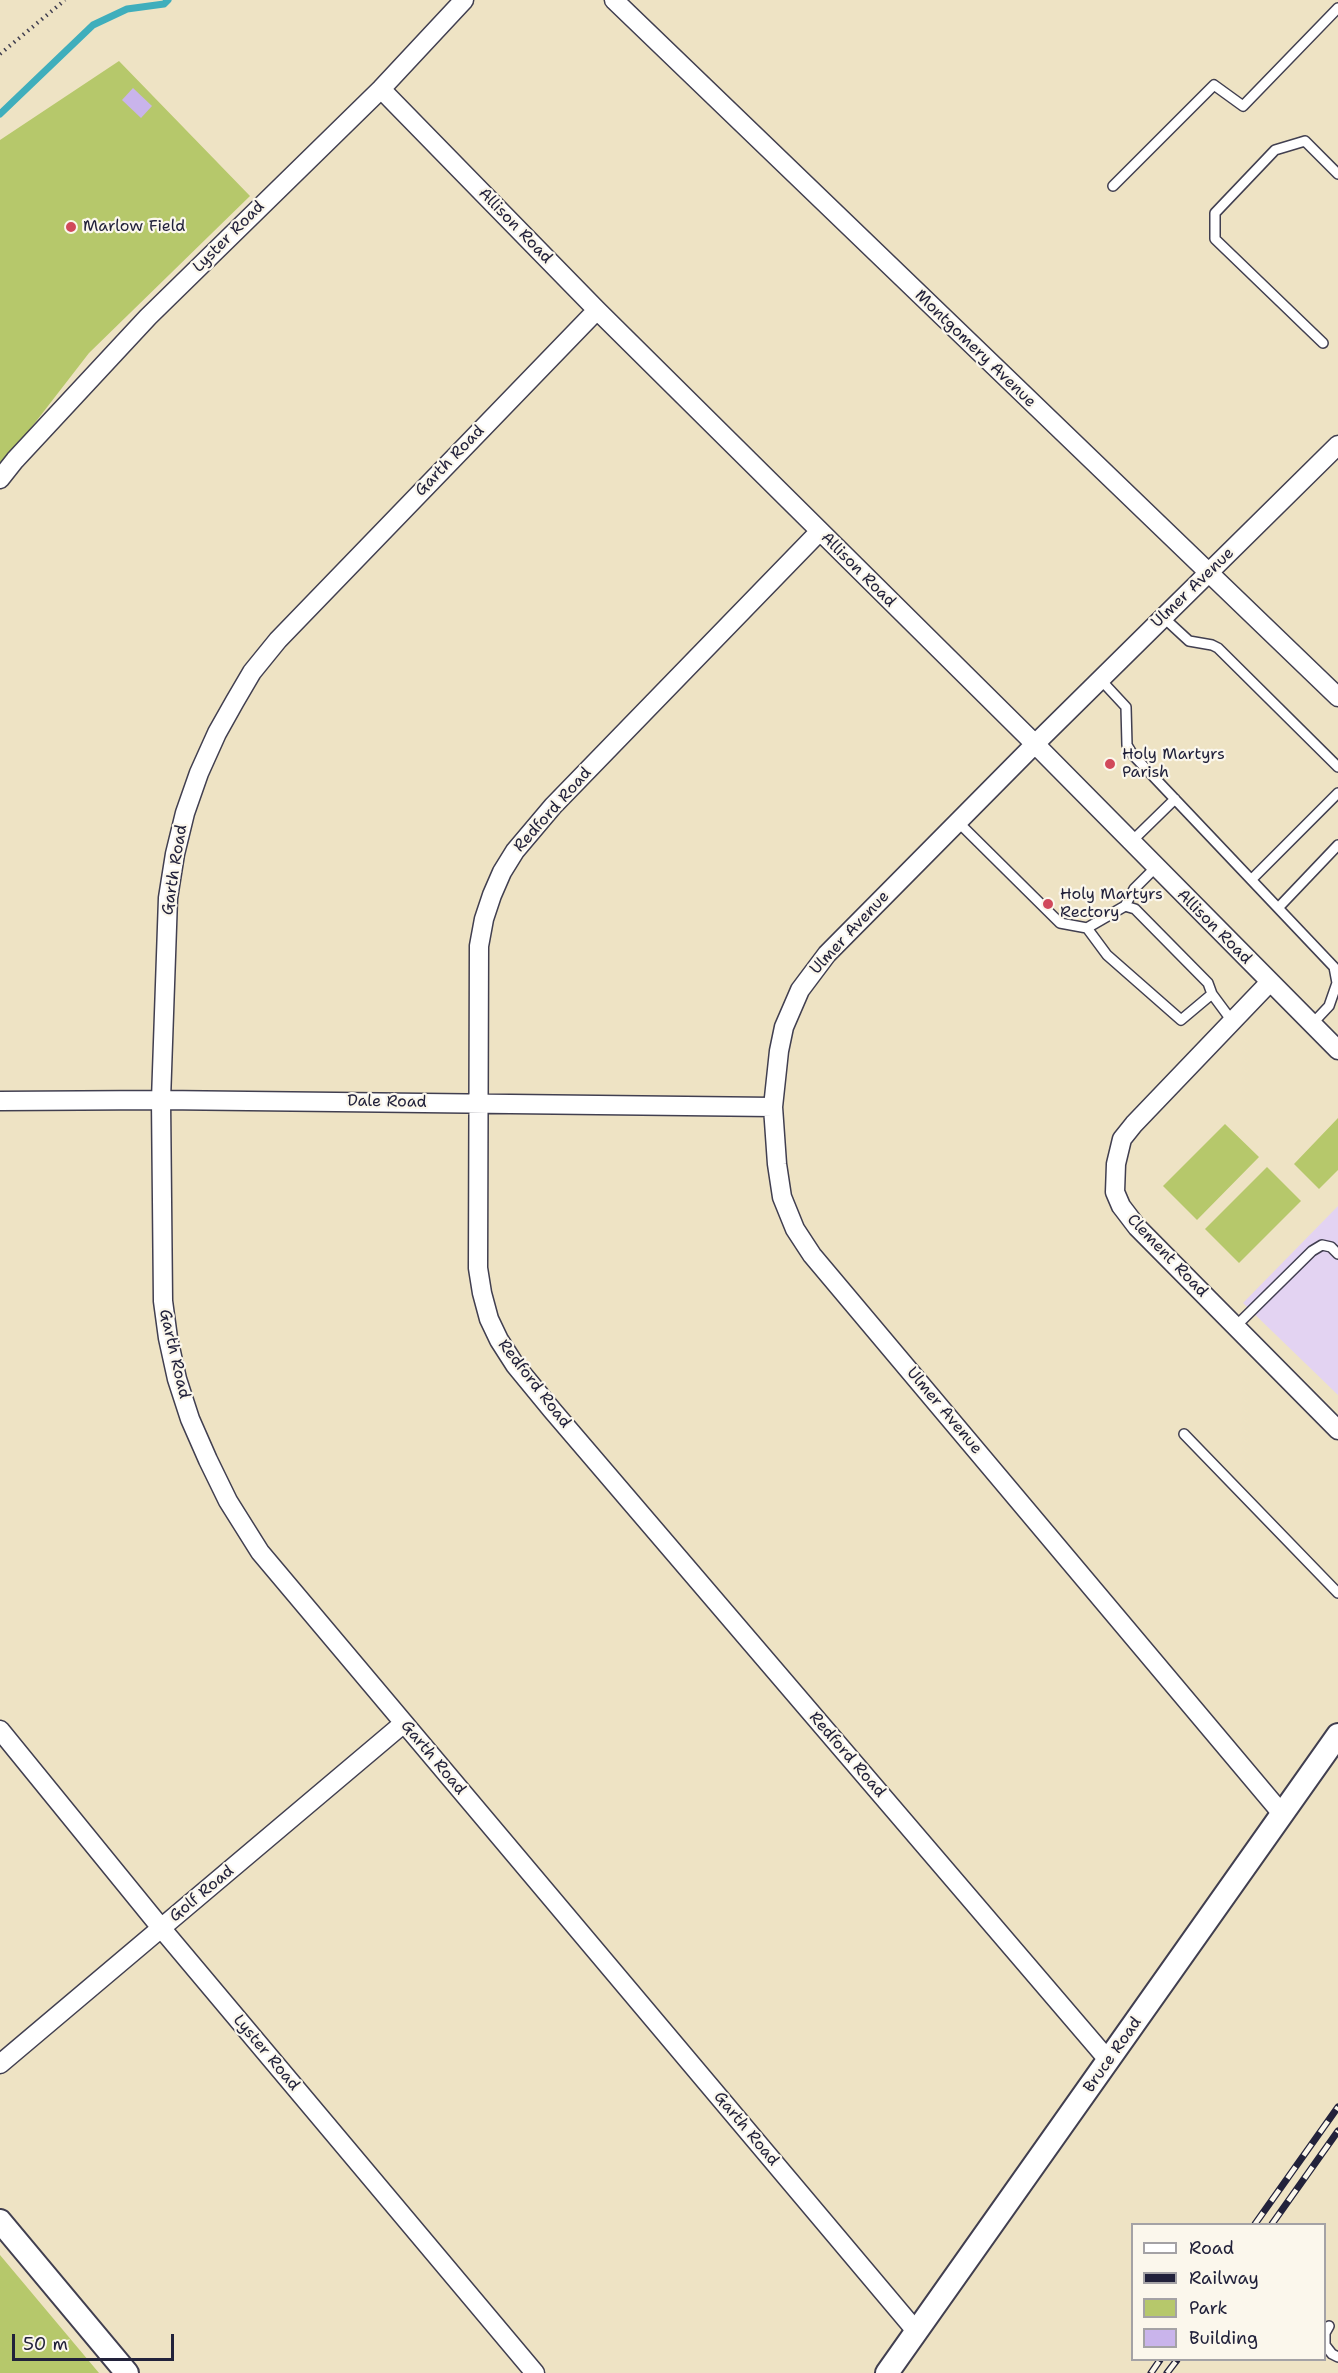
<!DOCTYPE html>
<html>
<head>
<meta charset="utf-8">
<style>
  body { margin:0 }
  #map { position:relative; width:1338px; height:2373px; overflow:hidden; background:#eee3c4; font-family:"Shantell Sans",sans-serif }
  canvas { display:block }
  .legend { position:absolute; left:1131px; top:2223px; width:195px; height:138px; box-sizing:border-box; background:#fbf7ec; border:2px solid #a4a2a5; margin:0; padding:8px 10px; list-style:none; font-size:18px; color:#22223b }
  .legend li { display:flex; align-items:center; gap:12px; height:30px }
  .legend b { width:30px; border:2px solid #a4a2a5 }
  .scale { position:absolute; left:12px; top:2334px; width:162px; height:27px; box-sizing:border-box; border:3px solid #22223b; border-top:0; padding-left:8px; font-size:18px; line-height:21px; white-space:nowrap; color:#22223b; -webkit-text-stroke:4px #fbf7ec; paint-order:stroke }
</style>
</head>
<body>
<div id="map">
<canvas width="1338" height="2373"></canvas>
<ul class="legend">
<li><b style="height:8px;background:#fff"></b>Road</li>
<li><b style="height:8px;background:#22223b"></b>Railway</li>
<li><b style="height:16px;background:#b6c86b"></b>Park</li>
<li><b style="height:16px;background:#c9b4eb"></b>Building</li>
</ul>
<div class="scale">50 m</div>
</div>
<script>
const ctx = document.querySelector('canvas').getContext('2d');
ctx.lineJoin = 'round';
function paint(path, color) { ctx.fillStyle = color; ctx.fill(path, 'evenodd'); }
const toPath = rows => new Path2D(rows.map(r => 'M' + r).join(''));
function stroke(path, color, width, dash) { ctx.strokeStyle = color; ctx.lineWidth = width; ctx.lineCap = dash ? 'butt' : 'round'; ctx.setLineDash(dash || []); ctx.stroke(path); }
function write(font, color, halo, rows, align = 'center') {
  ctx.font = font + ' "Shantell Sans",sans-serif'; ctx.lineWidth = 4.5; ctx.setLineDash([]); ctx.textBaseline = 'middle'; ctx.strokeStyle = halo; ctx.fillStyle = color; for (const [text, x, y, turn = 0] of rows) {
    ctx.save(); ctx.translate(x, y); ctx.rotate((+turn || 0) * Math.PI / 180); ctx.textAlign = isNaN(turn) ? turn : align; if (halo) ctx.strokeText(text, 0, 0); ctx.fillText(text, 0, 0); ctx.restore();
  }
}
paint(toPath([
  [1338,1206,1338,1395,1243,1303]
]), '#e3d3f2');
paint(toPath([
  [119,61,250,196,89,353,0,468,0,140],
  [1338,1118,1338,1170,1319,1189,1294,1164],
  [1225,1124,1259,1157,1197,1220,1163,1186],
  [1267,1167,1301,1201,1239,1263,1205,1229],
  [0,2255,99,2373,0,2373]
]), '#b6c86b');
stroke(toPath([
  [0,114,93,25,127,9,164,4,168,0]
]), '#3faebc', 7);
paint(toPath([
  [133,88,152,106,141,118,122,100]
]), '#c9b4eb');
const service = toPath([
  [1113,186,1214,85,1243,106,1338,8],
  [1323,343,1215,239,1215,213,1275,150,1305,141,1338,174],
  [1163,617,1189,641,1212,645,1218,648,1338,767],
  [1100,679,1126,707,1127,745,1133,755,1334,967,1337,983,1329,1006,1312,1024],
  [958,822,1060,923,1087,928,1125,906,1135,909,1208,983,1212,994,1232,1021],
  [1131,842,1175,799],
  [1252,879,1338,793],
  [1125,906,1134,889,1156,867],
  [1279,907,1338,845],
  [1087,928,1107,955,1181,1020,1212,994],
  [1236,1326,1312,1251,1322,1245,1331,1247,1338,1254],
  [1184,1434,1338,1593],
  [1329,2326,1325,2333,1325,2345,1332,2354,1338,2357]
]);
const minor = toPath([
  [614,0,1338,697],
  [381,89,597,310,1035,744,1338,1050],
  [597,310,278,640,252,672,235,701,217,733,199,773,185,813,175,854,168,898,161,1100,163,1301,168,1338,177,1379,190,1419,208,1460,228,1501,260,1552,916,2331],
  [0,479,15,460,148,317,381,89,464,0],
  [819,532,553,806,515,851,502,872,492,895,484,919,479,946,478,1268,482,1293,489,1319,499,1340,515,1365,552,1410,1109,2061],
  [1269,983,1134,1124,1122,1139,1116,1164,1115,1192,1121,1206,1137,1227,1338,1430],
  [0,1101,161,1100,773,1107],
  [0,1730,162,1929,535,2373],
  [1283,1815,812,1255,795,1229,782,1197,777,1164,773,1107,779,1051,784,1027,800,990,827,954,1035,744,1338,445],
  [0,2064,404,1723]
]);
const tertiary = toPath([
  [0,2221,127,2373],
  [887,2373,1338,1735]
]);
stroke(service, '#413f50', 12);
stroke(minor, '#413f50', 21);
stroke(tertiary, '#413f50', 26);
stroke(toPath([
  [0,54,65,0]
]), '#413f50', 4, [1.5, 4.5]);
stroke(service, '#fff', 9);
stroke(minor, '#fff', 18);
stroke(tertiary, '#fff', 22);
const rail = toPath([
  [1255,2224,1338,2107],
  [1272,2224,1338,2131],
  [1151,2373,1160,2360],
  [1167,2373,1177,2360]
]);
stroke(rail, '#22223b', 7);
stroke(rail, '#fbf7ec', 4.5, [14]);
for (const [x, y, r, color] of [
  [71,227,6,"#d1495b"],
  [1110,764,6,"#d1495b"],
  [1048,904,6,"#d1495b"]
]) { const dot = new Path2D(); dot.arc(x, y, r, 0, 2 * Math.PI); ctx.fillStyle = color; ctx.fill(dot); stroke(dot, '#fbf7ec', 2); }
write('16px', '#22223b', '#fbf7ec', [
  ["Allison Road",515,226,46],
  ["Lyster Road",229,237,-45],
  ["Montgomery Avenue",975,349,44],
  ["Garth Road",450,461,-46],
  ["Allison Road",858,570,45],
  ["Ulmer Avenue",1193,588,-44],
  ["Redford Road",553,810,-48],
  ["Garth Road",175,870,-81],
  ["Allison Road",1214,927,45],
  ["Ulmer Avenue",850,933,-47],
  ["Dale Road",387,1102,1],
  ["Clement Road",1167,1256,46],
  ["Garth Road",174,1354,77],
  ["Redford Road",534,1384,52],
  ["Ulmer Avenue",944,1411,50],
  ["Redford Road",847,1755,49],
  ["Garth Road",433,1758,50],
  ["Golf Road",202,1894,-40],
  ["Lyster Road",266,2053,50],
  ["Bruce Road",1113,2055,-55],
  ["Garth Road",746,2129,50]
]);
write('16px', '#22223b', '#fbf7ec', [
  ["Marlow Field",83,227],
  ["Holy Martyrs",1122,755],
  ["Parish",1122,773],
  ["Holy Martyrs",1060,895],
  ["Rectory",1060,913]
], 'left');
</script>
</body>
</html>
